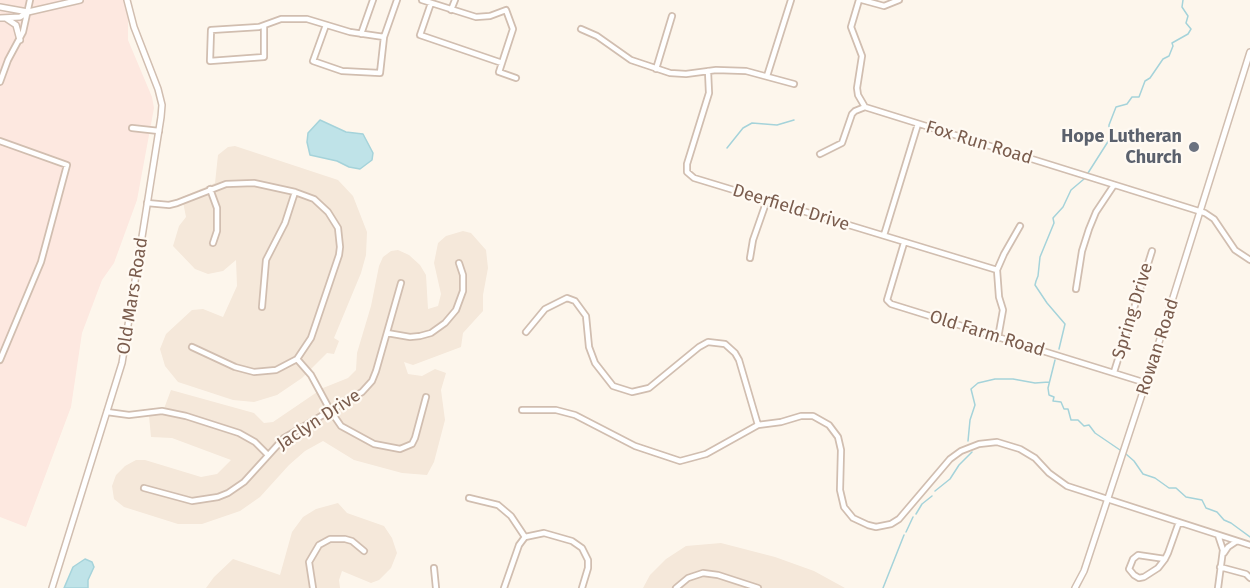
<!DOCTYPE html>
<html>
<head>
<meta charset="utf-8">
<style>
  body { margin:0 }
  canvas { display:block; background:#fdf6ec }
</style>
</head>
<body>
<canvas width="1250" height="588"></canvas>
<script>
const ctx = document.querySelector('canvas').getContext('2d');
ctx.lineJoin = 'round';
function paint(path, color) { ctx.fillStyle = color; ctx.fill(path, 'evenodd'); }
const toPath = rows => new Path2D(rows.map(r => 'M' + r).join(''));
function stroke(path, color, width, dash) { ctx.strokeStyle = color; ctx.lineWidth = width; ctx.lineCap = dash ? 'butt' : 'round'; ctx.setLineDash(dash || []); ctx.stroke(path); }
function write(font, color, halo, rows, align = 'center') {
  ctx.font = font + ' "Fira Sans",sans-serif'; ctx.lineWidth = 4.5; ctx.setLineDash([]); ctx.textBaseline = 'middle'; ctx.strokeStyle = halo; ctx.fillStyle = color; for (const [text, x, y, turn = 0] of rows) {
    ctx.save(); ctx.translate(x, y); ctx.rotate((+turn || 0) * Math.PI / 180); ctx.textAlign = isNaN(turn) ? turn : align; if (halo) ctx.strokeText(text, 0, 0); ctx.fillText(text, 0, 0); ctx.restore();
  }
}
paint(toPath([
  [235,146,338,180,353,196,367,232,366,255,361,273,334,338,339,341,334,354,327,353,302,378,277,395,254,402,233,400,178,382,165,366,160,349,166,334,192,310,203,309,223,317,237,286,236,260,223,271,208,274,195,269,173,246,179,226,186,217,182,197,215,183,218,155,228,147],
  [463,231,471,233,486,250,488,268,483,295,483,311,463,333,461,347,413,365,404,362,408,374,422,376,435,369,446,373,441,390,445,420,434,462,427,475,402,473,354,460,323,441,305,451,289,465,260,497,240,511,202,524,178,524,124,507,114,499,112,486,116,475,125,466,136,460,145,460,201,477,217,474,231,460,172,438,151,437,149,416,162,414,171,390,254,413,264,423,273,422,323,388,348,378,356,370,357,353,371,306,379,266,383,257,391,251,398,250,409,255,420,265,426,275,428,309,438,306,441,294,434,263,438,243,446,236],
  [338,503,347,513,384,526,392,538,397,553,391,568,379,580,371,583,342,571,339,580,340,588,206,588,214,577,233,559,280,575,292,532,303,517,316,509],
  [721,543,775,557,814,571,845,588,643,588,650,575,666,559,686,546]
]), '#f5e8da');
paint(toPath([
  [0,0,128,0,128,40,152,97,154,108,137,200,114,263,102,280,82,333,71,407,26,527,0,517]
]), '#fde8e0');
const water = toPath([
  [320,120,346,132,363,134,373,153,372,160,360,169,349,167,337,161,310,155,307,142,308,133,320,120],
  [85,559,92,562,94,567,88,580,88,588,64,588,73,567,85,559]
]);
paint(water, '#bfe3e8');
stroke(water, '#a5d3da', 1.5);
stroke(toPath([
  [727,148,743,128,752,123,777,125,794,120],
  [1088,173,1109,140,1109,125,1116,107,1127,104,1132,97,1139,97,1145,81,1150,78,1163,59,1169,56,1173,46,1172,43,1188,34,1191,29,1186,23,1188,16,1182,7,1183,0],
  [1059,349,1065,324,1047,303,1035,285,1036,281,1038,276,1040,257,1054,223,1053,218,1063,207,1071,190,1084,179],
  [1055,360,1048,388,1049,395,1054,397,1053,401,1061,402,1064,409,1068,409,1071,420,1078,420,1084,426,1089,425,1095,433,1120,450],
  [968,441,970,420,975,405,971,389,978,383,995,379,1013,379,1035,383,1049,382],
  [1126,454,1134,461,1143,474,1155,478,1169,488,1176,488,1186,497,1202,500,1206,508,1217,512,1224,520,1231,523,1250,537],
  [935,491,950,479,959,465,972,452],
  [916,514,922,504,932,496],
  [906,532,913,517],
  [883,588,904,535]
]), '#a5d3da', 1.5);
const minor = toPath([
  [422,0,476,17,490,16,506,10,513,29,499,72,516,78],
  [859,0,851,27,862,56,857,88,858,95,865,107,1205,213,1214,219,1235,250,1250,260],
  [862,0,884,6,899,0],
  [431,3,420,35,502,63],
  [451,10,455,0],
  [326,25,313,61,342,71,380,73,384,37,397,0],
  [264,26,264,57,210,61,211,30,259,27,281,19,307,19,350,32,384,37],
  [581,29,597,36,631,60,670,73,686,74,716,70,746,71,794,84],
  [361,34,373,0],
  [656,69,672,16],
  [708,71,709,93,687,164,687,172,694,178,997,270],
  [767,76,791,0],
  [0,82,8,60,23,32,30,0],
  [132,128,159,131],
  [0,141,67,165,41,262,0,360],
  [820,154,842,143,852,114,855,111,865,107],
  [210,189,217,208,217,231,213,243],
  [147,203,169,205,177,203,226,184,254,183,295,192,314,199,328,212,338,228,340,247,339,255,311,338,297,359,276,370,254,372,235,367,192,347],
  [884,235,918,124],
  [904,243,887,300,891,304,1146,383],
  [750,258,753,240,767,200],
  [1076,289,1082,251,1089,229,1096,212,1114,185],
  [262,307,266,260,285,223,295,192],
  [526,332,545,309,567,298,575,301,586,316,589,347,595,363,613,386,632,392,649,388,699,347,708,342,725,344,735,353,739,360,758,425],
  [387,333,410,337,420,336,431,333,445,323,456,310,463,291,463,275,459,263],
  [998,338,1003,310,999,297,997,270,1004,254,1020,226],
  [297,359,311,375,330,410,341,426,374,444,400,449,412,444,415,438,426,397],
  [1114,372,1152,251],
  [522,410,556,410,575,415,635,446,680,461,706,454,758,425,781,422,801,416,813,416,829,425,838,437,841,450,840,490,844,507,853,518,868,525,876,527,891,524,899,519,950,459,961,451,979,444,997,442,1020,449,1035,458,1049,473,1067,486,1250,545],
  [107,412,129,415,162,411,186,416,239,433,255,442,267,454],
  [144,488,192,501,218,497,228,493,244,482,284,438,362,392,372,381,376,371,401,283],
  [469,498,498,505,511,516,525,537],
  [1218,535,1223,550,1218,588],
  [1224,553,1228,547,1237,541],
  [1165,559,1138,555,1133,559,1129,569,1134,575,1139,578,1144,577,1158,568,1165,559,1168,553,1179,522],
  [1220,567,1246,574,1250,578],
  [434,568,436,588],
  [313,588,309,562,319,545,330,539,345,539,352,541,364,551],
  [504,588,519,545,525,537,544,533,572,541,582,548,588,560,588,568,582,588],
  [676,588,688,578,703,573,718,575,758,588]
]);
const tertiary = toPath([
  [0,7,28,12],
  [0,18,20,17,28,12,80,0],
  [7,19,16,25,20,40],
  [52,588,122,363,161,117,162,105,158,89,134,27,127,0],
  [1075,588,1084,571,1155,355,1250,52]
]);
stroke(minor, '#d1beb0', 8);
stroke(tertiary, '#d1beb0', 8);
stroke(minor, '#fff', 4.5);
stroke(tertiary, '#fff', 5);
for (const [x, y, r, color] of [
  [1194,147,6,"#6b7280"]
]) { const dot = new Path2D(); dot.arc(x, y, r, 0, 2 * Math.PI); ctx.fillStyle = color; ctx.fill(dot); stroke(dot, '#fffaf3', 2); }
write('bold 18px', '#5b616d', '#fffaf3', [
  ["Hope Lutheran",1182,137],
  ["Church",1182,158]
], 'right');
write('18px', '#7a5c4d', '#fffaf3', [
  ["Fox Run Road",979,143,17],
  ["Deerfield Drive",791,208,17],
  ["Old Mars Road",133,296,-81],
  ["Spring Drive",1133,311,-73],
  ["Old Farm Road",987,334,17],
  ["Rowan Road",1158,347,-72],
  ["Jaclyn Drive",319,420,-33]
]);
</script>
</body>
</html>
